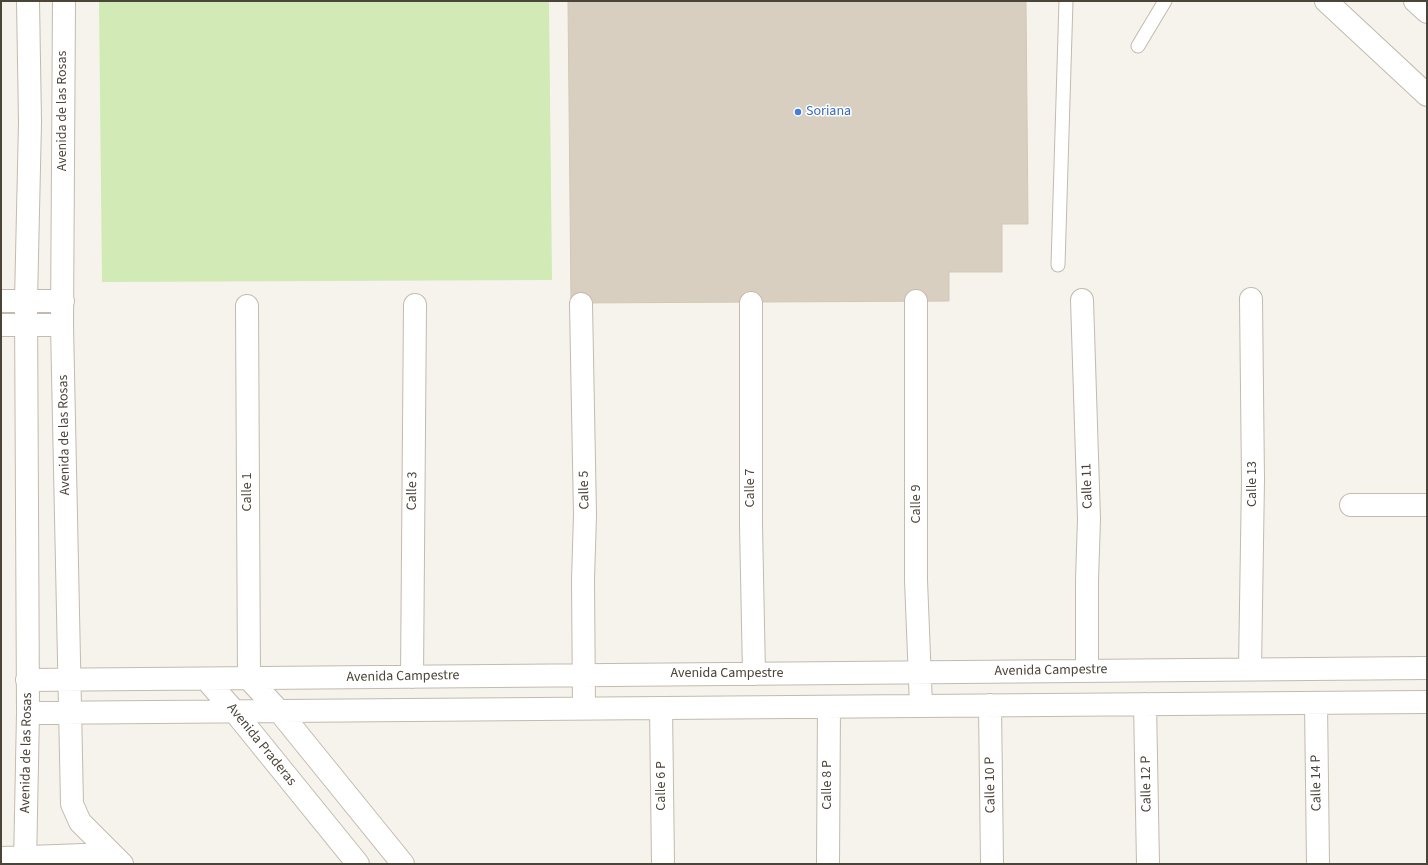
<!DOCTYPE html>
<html>
<head>
<meta charset="utf-8">
<style>
  body { margin:0 }
  #map { position:relative; width:1428px; height:865px; overflow:hidden; background:#f6f3ec; font-family:"Source Sans 3",sans-serif }
  canvas { display:block }
  .frame { position:absolute; inset:0; border:2px solid #4b4439; pointer-events:none }
</style>
</head>
<body>
<div id="map">
<canvas width="1428" height="865"></canvas>
<div class="frame"></div>
</div>
<script>
const ctx = document.querySelector('canvas').getContext('2d');
ctx.lineJoin = 'round';
function paint(path, color) { ctx.fillStyle = color; ctx.fill(path, 'evenodd'); }
const toPath = rows => new Path2D(rows.map(r => 'M' + r).join(''));
function stroke(path, color, width, dash) { ctx.strokeStyle = color; ctx.lineWidth = width; ctx.lineCap = dash ? 'butt' : 'round'; ctx.setLineDash(dash || []); ctx.stroke(path); }
function write(font, color, halo, rows, align = 'center') {
  ctx.font = font + ' "Source Sans 3",sans-serif'; ctx.lineWidth = 3; ctx.setLineDash([]); ctx.textBaseline = 'middle'; ctx.strokeStyle = halo; ctx.fillStyle = color; for (const [text, x, y, turn = 0] of rows) {
    ctx.save(); ctx.translate(x, y); ctx.rotate((+turn || 0) * Math.PI / 180); ctx.textAlign = isNaN(turn) ? turn : align; if (halo) ctx.strokeText(text, 0, 0); ctx.fillText(text, 0, 0); ctx.restore();
  }
}
paint(toPath([
  [99,1,549,1,552,280,102,282]
]), '#d2eab5');
const building = toPath([
  [568,1,1026,1,1028,224,1002,224,1002,272,949,272,949,301,571,303,568,1]
]);
paint(building, '#d8cfc1');
stroke(building, '#d3c7b4', 1);
const service = toPath([
  [1138,46,1165,1],
  [1058,265,1066,1]
]);
const minor = toPath([
  [64,1,62,325,72,804,80,822,122,864],
  [1082,300,1089,519,1087,580,1087,671],
  [1,301,63,301],
  [916,301,916,580,921,706],
  [751,303,751,525,754,674],
  [581,304,585,515,583,580,584,708],
  [247,306,249,679,279,711,403,864],
  [1,325,62,325],
  [1351,505,1427,505],
  [1250,669,1253,480,1251,299],
  [412,677,415,305],
  [206,679,234,711,358,864],
  [27,680,1427,668],
  [1316,703,1318,864],
  [1145,704,1148,864],
  [990,705,992,864],
  [661,708,663,864],
  [28,713,1427,702],
  [1,858,111,854],
  [25,864,28,713,26,301,30,122,28,1],
  [828,864,829,707]
]);
const tertiary = toPath([
  [1326,1,1427,95],
  [1415,1,1427,12]
]);
stroke(service, '#c2bbae', 15);
stroke(minor, '#c2bbae', 24);
stroke(tertiary, '#c2bbae', 24);
stroke(service, '#fff', 13);
stroke(minor, '#fff', 22);
stroke(tertiary, '#fff', 22);
for (const [x, y, r, color] of [
  [798,112,4,"#3f7fe0"]
]) { const dot = new Path2D(); dot.arc(x, y, r, 0, 2 * Math.PI); ctx.fillStyle = color; ctx.fill(dot); stroke(dot, '#fff', 1.5); }
write('14px', '#4b4439', '#fff', [
  ["Avenida de las Rosas",63,111,-90],
  ["Avenida de las Rosas",65,435,-91],
  ["Calle 13",1253,484,-90],
  ["Calle 11",1088,486,-92],
  ["Calle 7",751,488,-90],
  ["Calle 5",585,490,-91],
  ["Calle 3",413,491,-89],
  ["Calle 1",248,492,-90],
  ["Calle 9",917,504,-90],
  ["Avenida Campestre",1051,671,-1],
  ["Avenida Campestre",727,674],
  ["Avenida Campestre",403,677,-1],
  ["Avenida Praderas",261,745,51],
  ["Avenida de las Rosas",27,753,-89],
  ["Calle 14 P",1317,783,-91],
  ["Calle 12 P",1147,784,-91],
  ["Calle 8 P",828,785,-90],
  ["Calle 10 P",991,785,-91],
  ["Calle 6 P",662,786,-90]
]);
write('14px', '#366cbe', '#fff', [
  ["Soriana",806,112]
], 'left');
</script>
</body>
</html>
